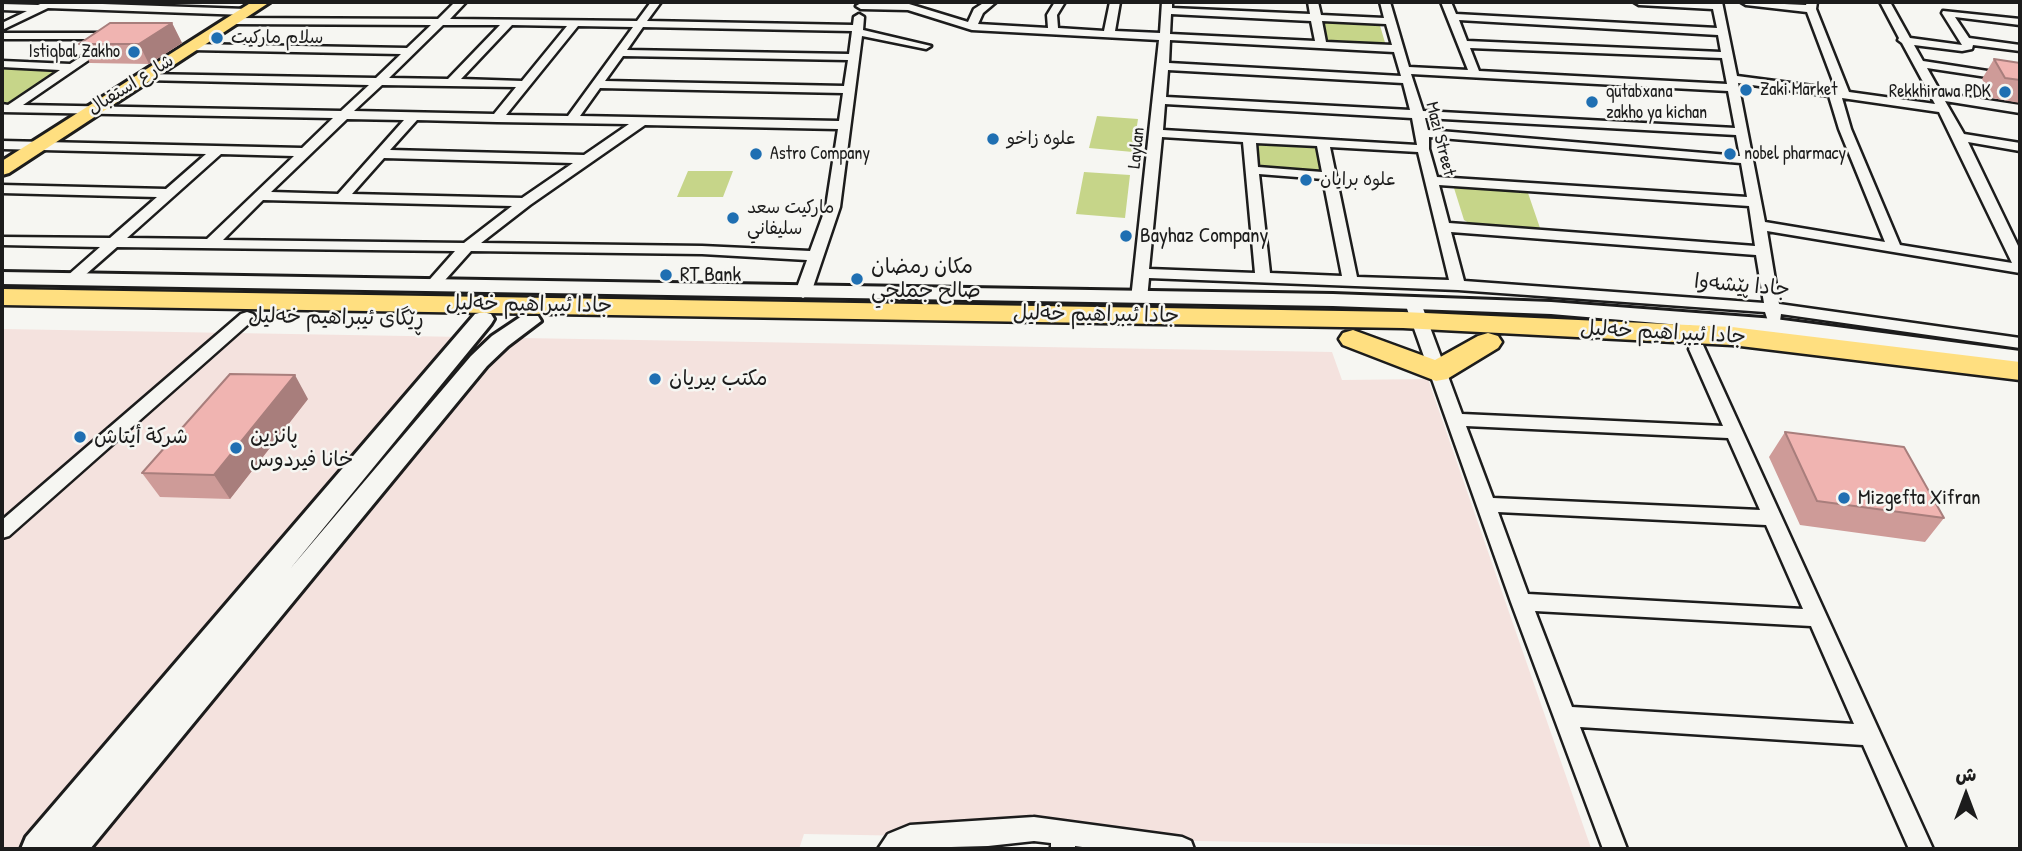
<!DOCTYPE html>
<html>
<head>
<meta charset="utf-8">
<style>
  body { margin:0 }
  #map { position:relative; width:2022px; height:851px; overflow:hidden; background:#f6f6f2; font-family:"Patrick Hand","Playpen Sans Arabic",sans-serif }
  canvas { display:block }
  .frame { position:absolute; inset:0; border:4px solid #1c1c1c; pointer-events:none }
  .north { position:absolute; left:1931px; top:760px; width:70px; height:70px; -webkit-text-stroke:5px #f6f6f2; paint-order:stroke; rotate:0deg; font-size:19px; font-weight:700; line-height:28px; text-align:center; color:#1c1c1c }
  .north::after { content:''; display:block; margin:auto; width:24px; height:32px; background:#1c1c1c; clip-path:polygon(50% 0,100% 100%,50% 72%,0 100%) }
</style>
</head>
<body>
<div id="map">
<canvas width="2022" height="851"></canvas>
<div class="frame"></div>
<div class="north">ش</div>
</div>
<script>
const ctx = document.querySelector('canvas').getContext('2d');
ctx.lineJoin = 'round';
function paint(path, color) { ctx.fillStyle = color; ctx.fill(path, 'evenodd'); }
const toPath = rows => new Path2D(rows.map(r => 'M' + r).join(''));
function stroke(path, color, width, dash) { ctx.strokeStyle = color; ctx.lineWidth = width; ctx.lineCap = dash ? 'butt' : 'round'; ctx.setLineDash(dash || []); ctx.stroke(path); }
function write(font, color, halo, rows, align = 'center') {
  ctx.font = font + ' "Patrick Hand","Playpen Sans Arabic",sans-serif'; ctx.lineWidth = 5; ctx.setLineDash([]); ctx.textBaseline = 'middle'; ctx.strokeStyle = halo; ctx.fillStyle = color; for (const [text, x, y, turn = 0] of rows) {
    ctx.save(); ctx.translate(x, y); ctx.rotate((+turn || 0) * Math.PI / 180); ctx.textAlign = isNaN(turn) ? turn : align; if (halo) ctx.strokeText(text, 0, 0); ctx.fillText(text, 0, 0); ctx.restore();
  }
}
paint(toPath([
  [2,329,1332,352,1342,380,1428,379,1591,848,804,834,799,849,2,849]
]), '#f4e2de');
paint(toPath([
  [1319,19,1379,22,1386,46,1323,43],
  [4,68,62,70,6,105,2,105],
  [1097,116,1138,119,1133,152,1089,148],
  [1255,142,1318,147,1323,173,1257,168],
  [688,171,733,171,723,197,677,197],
  [1084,172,1130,175,1125,218,1076,214],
  [1457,187,1528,193,1540,228,1469,223,1464,220,1454,188]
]), '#c6d589');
const street = toPath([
  [45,2,246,9,251,12,246,15,48,8,2,30,2,23,27,11,2,10,2,4,38,5,45,2],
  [455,2,466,2,450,19,637,21,651,2,661,2,647,21,853,25,854,17,859,14,864,17,863,30,931,46,926,49,862,36,840,207,811,293,803,298,795,293,807,260,702,254,471,251,437,289,432,291,424,286,455,251,117,247,76,283,71,284,64,280,66,277,100,247,2,245,2,237,110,238,157,197,2,193,2,185,166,189,206,154,2,149,2,141,302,148,333,118,2,112,2,104,8,105,60,70,2,67,2,61,70,64,103,42,112,44,23,105,341,111,369,85,143,80,137,77,143,74,376,78,401,54,191,50,186,47,191,44,407,48,431,25,233,24,228,21,233,18,438,19,455,2],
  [443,25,500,25,448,79,389,78,443,25],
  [512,25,567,26,522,81,461,79,512,25],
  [578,26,633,27,568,116,506,115,578,26],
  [643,27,852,31,849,54,627,50,643,27],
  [623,56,848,60,844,86,605,81,623,56],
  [382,85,516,87,494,114,354,111,382,85],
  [600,88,843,93,839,121,580,116,600,88],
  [347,119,404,120,338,194,271,192,347,119],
  [417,120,497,122,629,124,584,155,390,150,417,120],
  [645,125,838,129,826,207,810,251,702,246,481,243,530,205,645,125],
  [221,154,294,156,207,239,127,238,221,154],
  [384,158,573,163,522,198,352,194,384,158],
  [263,200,512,206,464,243,223,240,263,200],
  [985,2,996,2,983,13,978,24,1048,28,1047,15,1055,2,1065,2,1057,15,1058,28,1104,31,1110,2,1120,2,1115,31,1160,33,1162,2,1172,2,1172,8,1310,14,1308,2,1318,2,1321,15,1384,18,1380,2,1390,2,1409,67,1468,70,1441,2,1451,2,1456,14,1717,28,1713,9,1639,5,1634,2,1722,2,1737,76,1836,89,1807,12,1746,5,1741,2,1806,5,1807,2,1817,2,1816,9,1849,92,1935,104,1902,43,1898,40,1899,38,1880,2,1890,2,1910,38,1962,45,1942,13,1943,11,2020,19,2020,25,1955,17,1969,38,2020,45,2020,51,1973,45,1972,49,1962,51,1914,45,1923,61,2020,76,2020,82,1927,68,1941,93,2020,105,2020,113,1945,101,1964,134,2020,143,2020,151,1968,142,2020,250,2020,273,1767,231,1779,304,2020,338,2020,348,1781,314,1780,321,1774,323,1768,321,1765,312,1458,290,1149,278,1147,299,1144,302,1134,302,1131,299,1159,40,972,30,908,10,861,9,856,6,861,3,909,4,968,22,974,9,985,2],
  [1171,14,1311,21,1315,41,1170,34,1171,14],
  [1459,20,1718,35,1721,52,1467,41,1459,20],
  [1322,21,1386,24,1392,45,1326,42,1322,21],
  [1170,40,1394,52,1401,76,1169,63,1170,40],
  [1470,48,1722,58,1727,84,1479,71,1470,48],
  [1168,70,1403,83,1410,110,1166,97,1168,70],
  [1411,74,1728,91,1735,128,1423,111,1411,74],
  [1738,83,1829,96,1839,129,1885,242,1765,222,1738,83],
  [1842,98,1939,112,2012,263,1900,245,1851,129,1842,98],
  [1165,104,1412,118,1417,145,1163,130,1165,104],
  [1425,118,1736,135,1740,156,1428,130,1425,118],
  [1162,137,1243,142,1255,273,1149,269,1162,137],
  [1429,137,1741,163,1747,197,1437,177,1429,149,1429,137],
  [1256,143,1317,146,1322,172,1258,167,1256,143],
  [1330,147,1418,152,1449,280,1357,277,1330,147],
  [1259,174,1323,179,1342,276,1270,273,1259,174],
  [1439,185,1749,206,1755,246,1449,223,1439,185],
  [1451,232,1756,255,1764,303,1464,281,1451,232],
  [2,33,114,33,119,36,114,39,2,39,2,33],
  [1413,298,1421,303,1462,414,1723,426,1689,349,1691,345,1703,345,1933,849,1909,849,1863,745,1580,727,1627,849,1603,849,1511,602,1405,303,1413,298],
  [1466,426,1728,438,1760,510,1493,498,1466,426],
  [1498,512,1766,525,1803,609,1528,594,1498,512],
  [1535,611,1811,626,1854,724,1572,707,1535,611],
  [247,312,253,314,255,317,253,320,9,536,2,538,2,520,241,314,247,312],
  [1034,817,1182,837,1191,841,1194,849,1097,849,1075,846,1075,849,1051,849,1051,843,1034,841,988,846,878,849,888,834,910,825,1034,817]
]);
const secondary = toPath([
  [2,272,1333,294,1551,302,1775,319,2020,351,2020,365,1775,333,1551,314,1333,306,2,284,2,272],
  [483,312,491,314,494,319,491,324,290,569,471,356,492,336,522,316,538,316,541,321,508,346,487,366,90,849,21,849,26,837,475,314,483,312]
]);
const primary = toPath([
  [252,2,270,2,9,173,2,175,2,161,252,2]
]);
const highway = toPath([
  [2,289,1403,312,1732,327,2020,362,2020,380,1732,345,1403,328,2,305,2,289],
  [1353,330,1435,360,1478,336,1488,333,1498,336,1502,342,1498,348,1447,379,1436,381,1343,345,1339,339,1343,333,1353,330]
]);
stroke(street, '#1c1c1c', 5);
stroke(secondary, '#1c1c1c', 6);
stroke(primary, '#1c1c1c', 6);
stroke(highway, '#1c1c1c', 5);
paint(street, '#f6f6f2');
paint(secondary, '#f6f6f2');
paint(primary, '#ffdf80');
paint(highway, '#ffdf80');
paint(toPath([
  [172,23,182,43,149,64,90,63,79,44],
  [1994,59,2020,63,2020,103,1992,98,1982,79],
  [308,399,230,499,160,497,142,473],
  [1785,432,1944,518,1925,542,1800,525,1769,457]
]), '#ce9b98');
paint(toPath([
  [172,23,182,43,149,64,139,44],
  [295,375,308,399,230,499,214,475]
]), '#a87e7c');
const building = toPath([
  [110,23,172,23,139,44,79,44,110,23],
  [1994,59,2020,63,2020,80,2005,78,1994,59],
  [230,374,295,375,214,475,142,473,230,374],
  [1785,432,1904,447,1944,518,1817,501,1785,432]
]);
paint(building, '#f0b4b1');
stroke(building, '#a87e7c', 2);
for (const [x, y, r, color] of [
  [217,38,7,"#1f6fb2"],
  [134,52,7,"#1f6fb2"],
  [1746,90,7,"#1f6fb2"],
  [2005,92,7,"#1f6fb2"],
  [1592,102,7,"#1f6fb2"],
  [993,139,7,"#1f6fb2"],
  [756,154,7,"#1f6fb2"],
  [1730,154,7,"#1f6fb2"],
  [1306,180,7,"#1f6fb2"],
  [733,218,7,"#1f6fb2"],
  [1126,236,7,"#1f6fb2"],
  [666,275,7,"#1f6fb2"],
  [857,279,7,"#1f6fb2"],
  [655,379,7,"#1f6fb2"],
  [80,437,7,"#1f6fb2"],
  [236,448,7,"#1f6fb2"],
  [1844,498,7,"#1f6fb2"]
]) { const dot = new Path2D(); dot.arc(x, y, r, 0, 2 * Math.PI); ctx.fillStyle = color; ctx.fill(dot); stroke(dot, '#f6f6f2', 2.5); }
write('18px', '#1c1c1c', '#f6f6f2', [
  ["سلام ماركيت",231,38],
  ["Istiqbal Zakho",120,52,"right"],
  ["Zaki Market",1760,90],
  ["qutabxana",1606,92],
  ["zakho ya kichan",1606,113],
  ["Rekkhirawa PDK",1991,92,"right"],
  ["علوه زاخو",1007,139],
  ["Astro Company",770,154],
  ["nobel pharmacy",1744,154],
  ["علوه برايان",1320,180],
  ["ماركيت سعد",747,208],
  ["سليفاني",747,229]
], 'left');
write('18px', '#1c1c1c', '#f6f6f2', [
  ["شارع استقبال",131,85,-32],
  ["Mazi Street",1440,139,76],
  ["Laylan",1137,148,-84]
]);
write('21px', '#1c1c1c', '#f6f6f2', [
  ["Bayhaz Company",1140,236],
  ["مكان رمضان",871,267],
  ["صالح جملجي",871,291],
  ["RT Bank",680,275],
  ["مكتب بيريان",669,379],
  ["پانزين",250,436],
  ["خانا فيردوس",250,460],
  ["شركة أيتاش",94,437],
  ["Mizgefta Xifran",1858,498]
], 'left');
write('21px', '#1c1c1c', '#f6f6f2', [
  ["جادا پێشەوا",1742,286,5],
  ["جادا ئیبراهیم خەلیل",529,305,1],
  ["جادا ئیبراهیم خەلیل",1096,315,1],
  ["ڕێگای ئیبراهیم خەلیل",336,318,1],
  ["جادا ئیبراهیم خەلیل",1663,333,3]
]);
</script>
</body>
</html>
